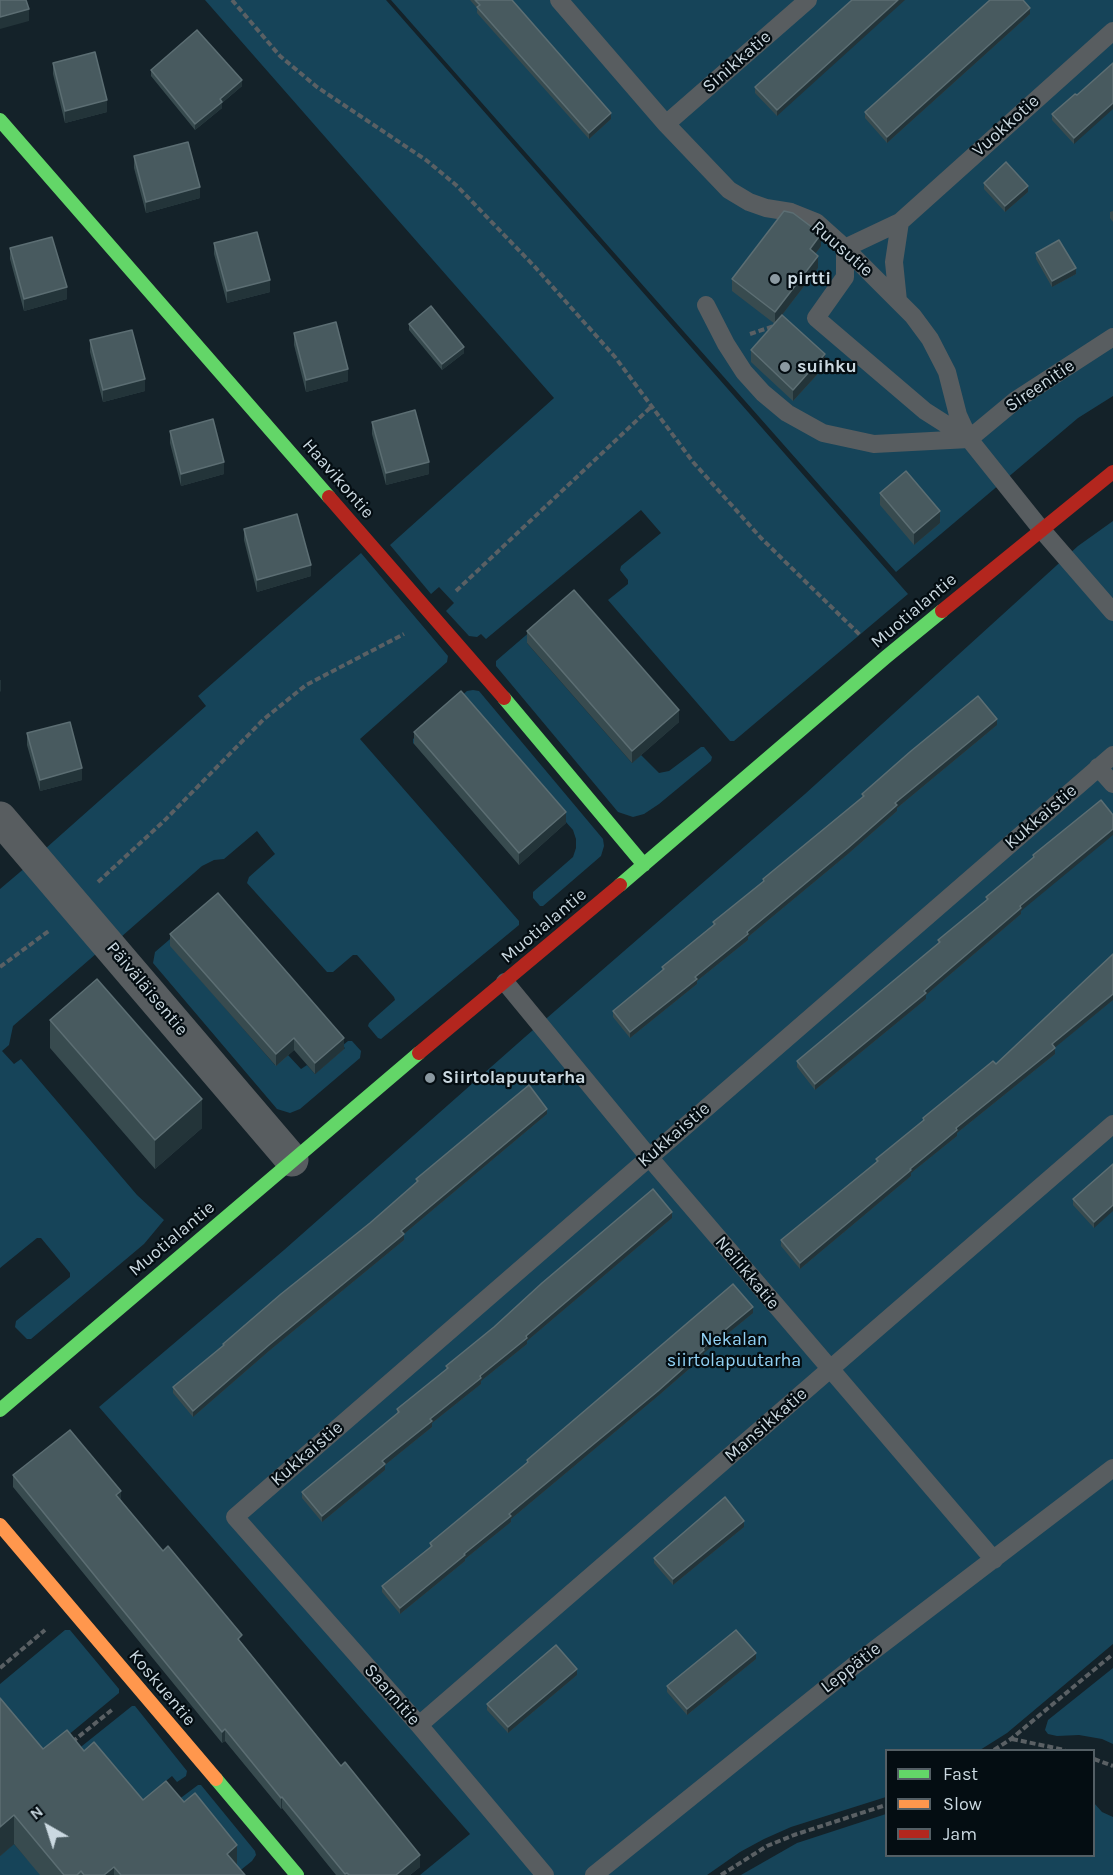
<!DOCTYPE html>
<html>
<head>
<meta charset="utf-8">
<style>
  body { margin:0 }
  #map { position:relative; width:1113px; height:1875px; overflow:hidden; background:#142229; font-family:Karla,sans-serif }
  canvas { display:block }
  .legend { position:absolute; left:885px; top:1749px; width:210px; height:108px; box-sizing:border-box; background:#040d12; border:2px solid #545f65; margin:0; padding:8px 10px; list-style:none; font-size:18px; color:#cbd9e1 }
  .legend li { display:flex; align-items:center; gap:12px; height:30px }
  .legend b { width:30px; border:2px solid #545f65 }
  .north { position:absolute; left:18px; top:1797px; width:60px; height:60px; -webkit-text-stroke:4px #040d12; paint-order:stroke; rotate:321deg; font-size:16px; font-weight:700; line-height:24px; text-align:center; color:#cbd9e1 }
  .north::after { content:''; display:block; margin:auto; width:21px; height:27px; background:#cbd9e1; clip-path:polygon(50% 0,100% 100%,50% 72%,0 100%) }
</style>
</head>
<body>
<div id="map">
<canvas width="1113" height="1875"></canvas>
<ul class="legend">
<li><b style="height:8px;background:#63d668"></b>Fast</li>
<li><b style="height:8px;background:#ff974d"></b>Slow</li>
<li><b style="height:8px;background:#b3261e"></b>Jam</li>
</ul>
<div class="north">N</div>
</div>
<script>
const ctx = document.querySelector('canvas').getContext('2d');
ctx.lineJoin = 'round';
function paint(path, color) { ctx.fillStyle = color; ctx.fill(path, 'evenodd'); }
const toPath = rows => new Path2D(rows.map(r => 'M' + r).join(''));
function stroke(path, color, width, dash) { ctx.strokeStyle = color; ctx.lineWidth = width; ctx.lineCap = dash ? 'butt' : 'round'; ctx.setLineDash(dash || []); ctx.stroke(path); }
function write(font, color, halo, rows, align = 'center') {
  ctx.font = font + ' Karla,sans-serif'; ctx.lineWidth = 4.5; ctx.setLineDash([]); ctx.textBaseline = 'middle'; ctx.strokeStyle = halo; ctx.fillStyle = color; for (const [text, x, y, turn = 0] of rows) {
    ctx.save(); ctx.translate(x, y); ctx.rotate((+turn || 0) * Math.PI / 180); ctx.textAlign = isNaN(turn) ? turn : align; if (halo) ctx.strokeText(text, 0, 0); ctx.fillText(text, 0, 0); ctx.restore();
  }
}
paint(toPath([
  [205,0,386,0,908,594,734,741,730,741,608,600,628,584,628,580,620,570,621,566,661,533,641,510,486,639,481,634,477,637,469,636,446,611,454,603,439,587,431,594,390,545,554,398],
  [391,0,1113,0,1113,396,1078,418,896,572],
  [1113,521,1113,1644,1007,1733,980,1750,886,1750,886,1797,791,1827,764,1839,740,1852,707,1875,420,1875,470,1834,99,1407,284,1250,525,1037,805,794,1078,546],
  [361,553,448,656,447,662,360,739,519,921,519,925,381,1039,378,1038,368,1026,369,1023,395,1000,394,997,357,955,353,955,333,972,327,972,247,883,249,877,275,854,257,831,224,859,214,860,202,866,121,937,45,849,206,706,198,696],
  [568,599,527,643,632,763,641,755,659,773,669,771,701,747,704,747,712,757,711,761,659,804,644,814,633,817,618,812,496,666,496,661],
  [473,690,479,691,603,839,604,846,601,856,543,906,540,906,533,898,533,892,573,857,576,848,576,839,573,830,461,703,414,744,413,743,413,739,467,691],
  [26,867,97,953,13,1026,9,1045,2,1051,14,1064,21,1059,137,1195,164,1220,144,1244,31,1339,27,1339,15,1327,16,1321,70,1277,70,1273,41,1238,37,1238,0,1268,0,889],
  [212,903,171,946,275,1065,288,1055,301,1069,307,1065,315,1074,345,1048,342,1046,348,1041,352,1041,361,1051,360,1058,300,1109,290,1113,277,1109,153,963,155,952],
  [65,1630,70,1630,119,1689,119,1693,32,1765,0,1744,0,1684],
  [1113,1668,1113,1744,1102,1739,1079,1735,1057,1736,1048,1734,1045,1730,1048,1720],
  [132,1706,135,1706,187,1771,186,1776,177,1782,172,1776,155,1790,124,1827,67,1758],
  [198,1785,201,1785,255,1851,256,1855,252,1861,237,1873,166,1809],
  [1094,1803,1102,1812,1113,1817,1113,1875,741,1875,797,1843,886,1814,886,1856,1094,1856],
  [14,1844,27,1859,57,1875,0,1875,0,1856]
]), '#164459');
stroke(toPath([
  [232,0,280,56,317,87,426,160,456,185,535,267,615,357,693,462,761,538,860,635],
  [750,334,777,325],
  [456,591,652,406],
  [98,882,164,821,264,719,306,685,404,634],
  [0,967,50,930],
  [0,1668,45,1630],
  [1012,1739,1065,1750],
  [72,1742,113,1709],
  [994,1750,1011,1739,1113,1654],
  [1094,1759,1113,1766],
  [721,1875,767,1846,794,1835,886,1805]
]), '#5a6064', 4, [6, 3]);
stroke(toPath([
  [559,0,666,124,729,190,749,202,766,208,791,212,816,222,845,248,913,316,930,339,947,372,958,415,969,439,1041,529,1113,612],
  [666,124,808,0],
  [900,222,1113,31],
  [898,301,894,262,900,222,845,248,845,277,816,318,925,411,969,439],
  [706,305,726,344,744,372,763,393,787,413,823,433,874,444,969,439],
  [969,439,1016,400,1113,337],
  [1098,767,1113,784],
  [505,982,649,1157,994,1560],
  [419,1725,1113,1124],
  [545,1875,419,1725,235,1517,1113,755],
  [594,1875,856,1664,1113,1468]
]), '#585d60', 18);
stroke(toPath([
  [0,818,292,1160]
]), '#585d60', 33);
stroke(toPath([
  [0,120,329,497],
  [504,698,644,865],
  [620,885,886,657,942,611],
  [0,1410,419,1053],
  [216,1779,297,1875]
]), '#63d668', 14);
stroke(toPath([
  [0,1525,216,1779]
]), '#ff974d', 14);
stroke(toPath([
  [329,497,504,698],
  [942,611,1113,472],
  [419,1053,620,885]
]), '#b3261e', 14);
paint(toPath([
  [470,0,512,0,611,119,589,139,477,13,477,8],
  [852,0,777,116,755,93,755,87],
  [1030,14,887,143,865,118,865,112],
  [53,63,107,112,65,123,53,74],
  [151,70,242,86,222,103,222,108,195,130,151,76],
  [1075,94,1074,144,1052,120,1052,114],
  [134,156,200,198,146,213,134,168],
  [984,183,1028,192,1005,212,984,189],
  [1113,211,1113,222,1110,218,1110,212],
  [214,243,270,292,227,303,214,254],
  [821,246,815,254,818,268,775,324,825,366,793,401,751,362,751,350,775,324,732,291,732,279],
  [10,248,67,299,24,311,10,259],
  [1036,253,1076,274,1052,287,1036,259],
  [409,324,464,353,442,370,409,330],
  [294,333,348,381,306,392,294,345],
  [90,340,145,391,103,402,90,352],
  [372,422,429,474,386,485,372,434],
  [170,431,224,474,181,486,170,443],
  [880,493,940,523,914,545,880,505],
  [244,529,311,576,257,592,244,540],
  [527,631,679,722,632,763,527,643],
  [997,725,897,808,897,811,848,854,748,937,748,940,697,981,697,984,630,1038,613,1017,613,1011,662,971,662,967,713,925,713,922,763,882,763,879,862,797,862,794],
  [414,732,566,823,519,865,414,744],
  [27,733,82,780,40,791,27,745],
  [1101,800,1021,911,1021,914,926,995,926,999,815,1090,797,1067,797,1061,938,944,938,940,986,900,986,897,1033,857,1033,855],
  [170,934,344,1049,315,1074,294,1050,276,1066,170,946],
  [1113,954,1113,1000,1055,1047,1055,1054,957,1133,957,1136,911,1173,911,1176,800,1269,781,1246,781,1240,876,1162,876,1159,923,1121,923,1118,996,1064],
  [50,1020,202,1128,155,1169,50,1048],
  [547,1114,404,1234,404,1240,269,1351,193,1417,173,1393,173,1387,223,1346,223,1344,370,1223,416,1183,416,1179],
  [1113,1164,1094,1228,1073,1205,1073,1199],
  [672,1218,527,1341,527,1344,481,1381,481,1384,432,1423,432,1427,385,1465,385,1470,322,1522,302,1498,302,1492,397,1414,397,1409,446,1370,446,1366],
  [753,1313,704,1353,704,1356,658,1396,511,1519,511,1522,465,1559,465,1561,400,1614,382,1592,382,1586,430,1547,430,1543,527,1463,527,1460],
  [13,1475,121,1500,163,1551,242,1643,420,1867,410,1875,336,1875,282,1808,281,1809,225,1741,222,1743,13,1487],
  [744,1527,673,1585,654,1563,654,1558],
  [756,1659,687,1715,667,1692,667,1686],
  [577,1675,508,1733,487,1710,487,1704],
  [0,1698,43,1749,84,1751,143,1800,237,1866,245,1875,40,1875,14,1844,0,1856]
]), '#384b4f');
paint(toPath([
  [898,0,905,0,777,116,777,110],
  [1030,8,1030,14,887,143,887,137],
  [29,9,29,21,0,29,0,17],
  [242,80,242,86,222,103,222,108,195,130,195,124,220,99],
  [107,100,107,112,65,123,65,111],
  [1113,103,1113,109,1074,144,1074,138],
  [611,113,611,119,589,139,589,133],
  [1028,186,1028,192,1005,212,1005,206],
  [200,187,200,198,146,213,146,202],
  [821,234,821,246,810,261,810,249],
  [818,256,818,268,775,324,775,312],
  [1076,268,1076,274,1052,287,1052,281],
  [270,280,270,292,227,303,227,291],
  [67,287,67,299,24,311,24,299],
  [464,347,464,353,442,370,442,364],
  [825,354,825,366,793,401,793,390],
  [348,369,348,381,306,392,306,380],
  [145,379,145,391,103,402,103,390],
  [224,462,224,474,181,486,181,474],
  [429,462,429,474,386,485,386,473],
  [940,511,940,523,914,545,914,533],
  [311,565,311,576,257,592,257,580],
  [0,680,1,680,1,691,0,692],
  [679,710,679,722,632,763,632,751],
  [997,719,997,725,897,808,897,811,848,854,748,937,748,940,697,981,697,984,630,1038,630,1032,895,803],
  [82,768,82,780,40,791,40,780],
  [566,812,566,823,519,865,519,853],
  [1113,829,1113,835,1021,911,1021,914,926,995,926,999,815,1090,815,1084,924,991,1020,906],
  [1113,994,1113,1000,1052,1050,1052,1044],
  [294,1038,294,1050,276,1066,276,1054],
  [344,1038,344,1049,315,1074,315,1063],
  [1055,1048,1055,1054,957,1133,957,1136,911,1173,911,1176,800,1269,800,1263,956,1128],
  [202,1099,202,1128,155,1169,155,1140],
  [547,1109,547,1114,404,1234,404,1240,269,1351,193,1417,193,1411,269,1345,401,1231],
  [1113,1205,1113,1211,1094,1228,1094,1222],
  [672,1212,672,1218,527,1341,527,1344,481,1381,481,1384,432,1423,432,1427,385,1465,385,1470,322,1522,322,1516,430,1419,526,1336],
  [753,1307,753,1313,704,1353,704,1356,658,1396,511,1519,511,1522,465,1559,465,1561,400,1614,400,1608,703,1348],
  [121,1491,121,1503,116,1495],
  [744,1521,744,1527,673,1585,673,1579],
  [756,1653,756,1659,687,1715,687,1709],
  [577,1669,577,1675,508,1733,508,1727],
  [225,1729,225,1741,222,1743,222,1732],
  [282,1797,282,1808,281,1809,281,1798],
  [14,1815,14,1844,0,1856,0,1827],
  [237,1845,237,1873,227,1854],
  [420,1855,420,1867,410,1875,396,1875],
  [114,1867,114,1875,104,1875]
]), '#233439');
const building = toPath([
  [0,0,26,0,29,9,0,17,0,0],
  [475,0,512,0,611,113,589,133,477,7,480,5,475,0],
  [852,0,898,0,777,110,755,87,852,0],
  [990,0,1023,0,1030,8,887,137,865,112,990,0],
  [197,30,242,80,220,99,222,102,195,124,151,70,197,30],
  [95,52,107,100,65,111,53,63,95,52],
  [1113,63,1113,103,1074,138,1052,114,1075,94,1077,95,1113,63],
  [188,142,200,187,146,202,134,156,188,142],
  [1006,162,1028,186,1005,206,984,183,1006,162],
  [784,211,793,213,821,234,810,249,818,256,775,312,732,279,784,211],
  [257,232,270,280,227,291,214,243,257,232],
  [52,237,67,287,24,299,10,248,52,237],
  [1059,240,1076,268,1052,281,1036,253,1059,240],
  [431,306,464,347,442,364,409,324,431,306],
  [782,315,825,354,793,390,751,350,782,315],
  [336,322,348,369,306,380,294,333,336,322],
  [132,330,145,379,103,390,90,340,132,330],
  [415,410,429,462,386,473,372,422,415,410],
  [213,419,224,462,181,474,170,431,213,419],
  [906,471,940,511,914,533,880,493,906,471],
  [297,514,311,565,257,580,244,529,297,514],
  [574,590,679,710,632,751,527,631,574,590],
  [461,691,566,812,519,853,414,732,461,691],
  [978,696,997,719,895,803,897,805,848,848,747,932,748,934,695,977,697,979,630,1032,613,1011,664,969,662,967,715,924,713,922,764,881,763,879,864,796,862,794,911,751,978,696],
  [70,722,82,768,40,780,27,733,70,722],
  [1101,800,1113,815,1113,829,1020,906,1021,908,924,991,926,993,815,1084,797,1061,940,942,938,940,988,899,986,897,1034,857,1033,855,1101,800],
  [218,893,344,1038,315,1063,294,1038,276,1054,170,934,218,893],
  [1113,954,1113,994,1052,1044,1055,1048,956,1128,957,1130,910,1169,911,1170,800,1263,781,1240,878,1161,876,1159,924,1120,923,1118,993,1061,996,1064,1113,954],
  [97,979,202,1099,155,1140,50,1020,97,979],
  [529,1085,547,1109,401,1231,404,1234,269,1345,193,1411,173,1387,224,1345,223,1344,281,1294,370,1223,418,1181,416,1179,529,1085],
  [1113,1164,1113,1205,1094,1222,1073,1199,1113,1164],
  [653,1189,672,1212,526,1336,527,1338,480,1376,481,1378,430,1419,432,1421,382,1461,385,1464,322,1516,302,1492,399,1412,397,1409,448,1368,446,1366,494,1327,542,1283,653,1189],
  [733,1284,753,1307,703,1348,704,1350,658,1391,509,1514,511,1516,464,1554,465,1555,400,1608,382,1586,432,1546,430,1543,528,1462,527,1460,733,1284],
  [70,1430,121,1491,116,1495,163,1551,168,1546,242,1635,238,1639,341,1766,345,1762,420,1855,396,1875,349,1875,347,1873,345,1874,282,1797,281,1798,225,1729,222,1732,13,1475,70,1430],
  [725,1497,744,1521,673,1579,654,1558,725,1497],
  [736,1630,756,1653,687,1709,667,1686,736,1630],
  [556,1645,577,1669,508,1727,487,1704,556,1645],
  [0,1698,43,1749,67,1730,84,1751,94,1742,143,1800,166,1781,184,1802,195,1793,237,1845,227,1854,245,1875,121,1875,114,1867,104,1875,84,1875,81,1871,77,1875,64,1875,14,1815,0,1827,0,1698]
]);
paint(building, '#485a5f');
stroke(building, '#5c6e73', 1.5);
for (const [x, y, r, color] of [
  [775,279,6,"#8b99a1"],
  [785,367,6,"#8b99a1"],
  [430,1078,6,"#8b99a1"]
]) { const dot = new Path2D(); dot.arc(x, y, r, 0, 2 * Math.PI); ctx.fillStyle = color; ctx.fill(dot); stroke(dot, '#040d12', 2); }
write('18px', '#cbd9e1', '#040d12', [
  ["Sinikkatie",737,62,-41],
  ["Vuokkotie",1006,126,-42],
  ["Ruusutie",842,249,41],
  ["Sireenitie",1040,386,-34],
  ["Haavikontie",338,479,49],
  ["Muotialantie",914,611,-40],
  ["Kukkaistie",1041,817,-41],
  ["Muotialantie",544,926,-40],
  ["Päiväläisentie",147,989,50],
  ["Kukkaistie",674,1135,-41],
  ["Muotialantie",172,1239,-40],
  ["Neilikkatie",747,1273,50],
  ["Mansikkatie",766,1425,-41],
  ["Kukkaistie",307,1454,-41],
  ["Leppätie",851,1668,-38],
  ["Koskuentie",162,1688,50],
  ["Saarnitie",392,1695,49]
]);
write('bold 18px', '#cbd9e1', '#040d12', [
  ["pirtti",787,279],
  ["suihku",797,367],
  ["Siirtolapuutarha",442,1078]
], 'left');
write('18px', '#92d2f5', '#040d12', [
  ["Nekalan",734,1340],
  ["siirtolapuutarha",734,1361]
]);
</script>
</body>
</html>
